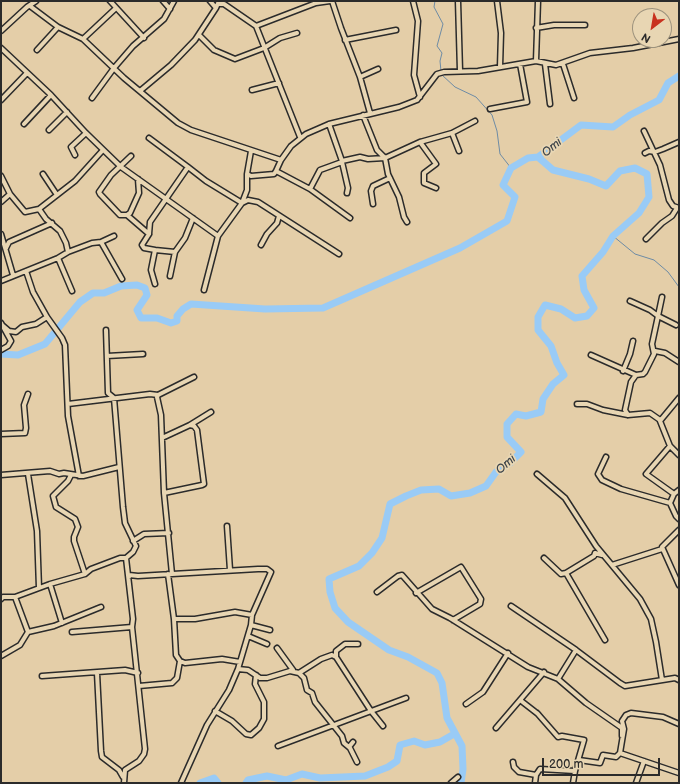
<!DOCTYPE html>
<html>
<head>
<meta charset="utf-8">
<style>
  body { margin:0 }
  #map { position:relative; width:680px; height:784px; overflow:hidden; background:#e4cea8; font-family:"Balsamiq Sans",sans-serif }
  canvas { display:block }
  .frame { position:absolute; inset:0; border:2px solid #2b2b2b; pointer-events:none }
  .north { position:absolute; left:632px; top:8px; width:40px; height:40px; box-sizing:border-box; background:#e8d6b3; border:1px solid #9c927d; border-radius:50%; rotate:211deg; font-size:11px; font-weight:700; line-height:16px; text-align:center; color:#2b2b2b }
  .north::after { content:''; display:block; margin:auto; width:14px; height:18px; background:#c8321e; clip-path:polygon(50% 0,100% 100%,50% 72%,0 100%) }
  .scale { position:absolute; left:542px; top:758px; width:118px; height:18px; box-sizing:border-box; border:2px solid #2b2b2b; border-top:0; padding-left:5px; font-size:12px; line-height:14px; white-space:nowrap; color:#2b2b2b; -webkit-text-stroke:3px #e8d6b3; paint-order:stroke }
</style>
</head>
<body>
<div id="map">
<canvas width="680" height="784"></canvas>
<div class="frame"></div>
<div class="north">N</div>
<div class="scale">200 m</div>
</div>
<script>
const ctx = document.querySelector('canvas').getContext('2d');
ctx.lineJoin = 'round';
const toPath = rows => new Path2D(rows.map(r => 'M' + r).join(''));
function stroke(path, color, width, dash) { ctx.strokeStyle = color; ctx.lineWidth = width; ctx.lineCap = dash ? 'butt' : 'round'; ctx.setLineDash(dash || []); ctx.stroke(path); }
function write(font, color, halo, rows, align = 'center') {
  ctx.font = font + ' "Balsamiq Sans",sans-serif'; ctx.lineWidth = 3.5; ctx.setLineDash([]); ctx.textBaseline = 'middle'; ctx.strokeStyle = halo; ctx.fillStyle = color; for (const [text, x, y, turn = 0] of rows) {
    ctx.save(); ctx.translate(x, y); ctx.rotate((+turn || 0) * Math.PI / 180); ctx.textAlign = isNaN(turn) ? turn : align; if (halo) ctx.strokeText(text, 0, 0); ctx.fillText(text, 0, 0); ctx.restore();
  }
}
stroke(toPath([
  [435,1,434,7,443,24,437,46,442,53,440,61,441,71],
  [442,75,455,87,476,97,492,115,497,131,500,154,511,168],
  [613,236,635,254,654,260,668,272,679,287]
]), '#6d8ba5', 1);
stroke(toPath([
  [1,354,18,355,45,344,80,302,93,293,104,293,121,286,137,285,145,288,147,295,137,310,141,318,157,318,171,323,177,321,177,316,183,309,191,304,265,309,323,308,460,248,507,221,515,197,503,185,511,168,528,158,538,157],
  [200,783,214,778,218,783],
  [246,783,248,780,267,776,286,780,302,774,320,778,365,776,388,767,397,761,400,745,414,741,425,745,440,742,454,734],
  [461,783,463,769,462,746,447,718,442,683,437,673,408,657,389,650,348,622,335,608,330,592,329,579,359,566,372,553,382,538,390,504,406,496,421,490,439,489,451,496,470,493,486,486,496,472,510,463,521,452,507,437,507,424,516,414,526,416,541,412,543,399,553,384,564,375,557,363,551,346,538,330,538,317,545,305,561,309,575,318,587,316,594,308,584,290,582,276,603,252,613,236,639,213,649,197,647,174,635,168,620,171,606,186,589,179,553,170,538,157,581,125,613,127,630,115,659,100,668,83,679,76]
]), '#99cbf6', 7);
const minor = toPath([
  [110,1,144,38],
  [163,1,170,9],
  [210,1,216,8,219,1],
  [316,1,316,3,330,1],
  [332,1,341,28,360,77,370,113],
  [413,1,418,21,414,75,420,97],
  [458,1,460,71],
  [497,1,501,33,500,67],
  [218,4,224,4,256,26],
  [30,6,58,27,83,39,124,78,178,123,191,130,281,160],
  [536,28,554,25,585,25],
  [1,31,27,7,36,1],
  [199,35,214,50,235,59,264,48,280,38,297,33],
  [83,39,115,9],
  [345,40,396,30],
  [1,48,51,95,86,133,121,167,218,236],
  [37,50,58,27],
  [536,61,538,1],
  [545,64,550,104],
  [563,64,574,98],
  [360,77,378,69],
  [252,90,279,83],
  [140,91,171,65,195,40,216,8],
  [92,98,114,68,133,46,164,19,174,1],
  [1,100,27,73],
  [490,109,527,102,520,64],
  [363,115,377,150,385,158,388,174,399,197,404,217,407,222],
  [24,124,51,95],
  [329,124,342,161,360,157,368,159,385,158,420,142,452,133,475,121],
  [49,130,67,112],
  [644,131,660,165,669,200,673,206,679,208],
  [452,133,459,151],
  [300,137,256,26,316,3],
  [149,138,188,167],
  [420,142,436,164,424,173,424,183,436,188],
  [645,153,649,151,655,152,663,149,679,142],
  [75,155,71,147,86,133],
  [131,156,111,175,99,192,100,194,120,215,127,215,130,213,139,193,138,179],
  [43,174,57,195],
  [247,174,251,151],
  [1,176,10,194],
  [310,189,320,170,342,162,348,188,347,193],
  [1,202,10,194,25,212,39,209,75,181,103,150],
  [373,204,371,191,373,186,390,178],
  [39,209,46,219,60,231,66,243,68,252],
  [127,215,149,234],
  [193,218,185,238,175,252,155,250,144,248,142,245,149,234,150,222,188,167,206,181,242,203,247,190,247,174,251,176,274,174,276,171],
  [350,218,310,189,276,171,281,160,291,146,306,134,329,124,399,107,417,100,437,74,444,72,478,71,536,61,556,65,590,53,633,48,679,39],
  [1,234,13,275],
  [646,239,662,223,672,216,677,208],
  [101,242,122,279],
  [261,245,267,234,277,223,279,216],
  [6,248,9,242,52,223],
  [155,250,151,270,155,284],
  [58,258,72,291],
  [26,271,33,292,47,317,62,338,65,345,68,416,79,476],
  [170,276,175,252],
  [1,281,58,258,68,252,92,243,101,242,114,236],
  [204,290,218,236,242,203,248,200,258,202,339,254],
  [630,301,650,310,658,316,662,297],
  [1,323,11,341,8,346,1,350],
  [2,325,9,331,16,332,22,327,36,324,47,317],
  [655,351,665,353,679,362],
  [591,355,636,375],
  [107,356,143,354],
  [623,371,630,354,633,341],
  [679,398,660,421,670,446,679,455],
  [68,404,150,394,158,395],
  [577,404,587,404,603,410,628,415,650,413,660,420],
  [628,415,625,410,631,382,636,375,643,374,645,372,654,354,652,344,658,316,676,325],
  [190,425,211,412],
  [1,434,25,433,26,428,24,405,28,394],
  [162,438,190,425,194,426,197,430,204,484,202,485,164,493],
  [670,446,646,474,674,494],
  [606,457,598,474,602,480,621,489,670,503],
  [28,474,37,531,39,588],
  [537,474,565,498,596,546,640,599,651,619,656,642,662,680],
  [1,475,50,471,59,474,64,473,83,476,119,467],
  [71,475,68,481,53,496,56,507,75,519,78,527,74,537,74,541,85,574],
  [679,490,674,494,670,503,676,516,679,519],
  [227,526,230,570],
  [679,530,662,547,679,585],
  [133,541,144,534,169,533],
  [544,558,561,574,566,573,605,640],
  [612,565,662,549],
  [566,573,594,556,595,553,602,555],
  [168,574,174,619,176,655,180,661,185,663,222,659,240,662],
  [172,574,164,493,161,415,157,397,158,395,194,377],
  [129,577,129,575,138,576,258,569,267,569,271,572,252,615,251,625,238,669,229,690,207,725,181,783],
  [50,584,62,623],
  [377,592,398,576,402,575,432,609,450,618,528,667,558,679,586,703,622,728,622,736],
  [416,593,461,567,481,599,480,604,453,620],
  [15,597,28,632],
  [1,599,3,597,15,597,50,584,85,574,91,569,120,558,126,558,133,552,136,546,125,523,123,507,114,398,108,393,106,330],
  [511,606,576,650,620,683,625,686,675,678,679,680],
  [174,619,195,619,235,612,252,615],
  [251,625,270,630],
  [72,632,132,627],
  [248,636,267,644],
  [277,648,293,670],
  [1,656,20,645,28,632,54,626,101,607],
  [336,657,371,711,383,726],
  [238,669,248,670,260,678,267,678,290,671,299,673,321,659,332,655,336,657,336,651,345,644,358,644],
  [97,673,101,751,102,757,119,770,123,777],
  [299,673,304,678,307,690,312,693,315,702,342,736,344,743,350,748,357,762],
  [42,676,125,670,138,673],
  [558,679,576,650],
  [139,686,172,683,177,678,180,661],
  [520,700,538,714],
  [466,704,483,692,508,653],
  [215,711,232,721,246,734,251,735,259,728,264,719,264,702,255,684,256,675],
  [537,713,558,737,562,736,584,740,575,771,573,783],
  [679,724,663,717,631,713,626,715,622,721,624,729,620,753,679,773],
  [496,728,544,672],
  [278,746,406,698],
  [349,747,353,742],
  [579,760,600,763,603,755,616,757,620,753],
  [513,762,514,767,519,772,536,775,540,769,575,771],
  [124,783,125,770,139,761,144,754,145,749,132,627,133,619,126,558],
  [451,783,458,777],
  [535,783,536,775],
  [636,783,644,761]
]);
stroke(minor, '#2b2b2b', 7);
stroke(minor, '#e8d6b3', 4);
write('italic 12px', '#3c4349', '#e8d6b3', [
  ["Omi",552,148,-39],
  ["Omi",506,465,-41]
]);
</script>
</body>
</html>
